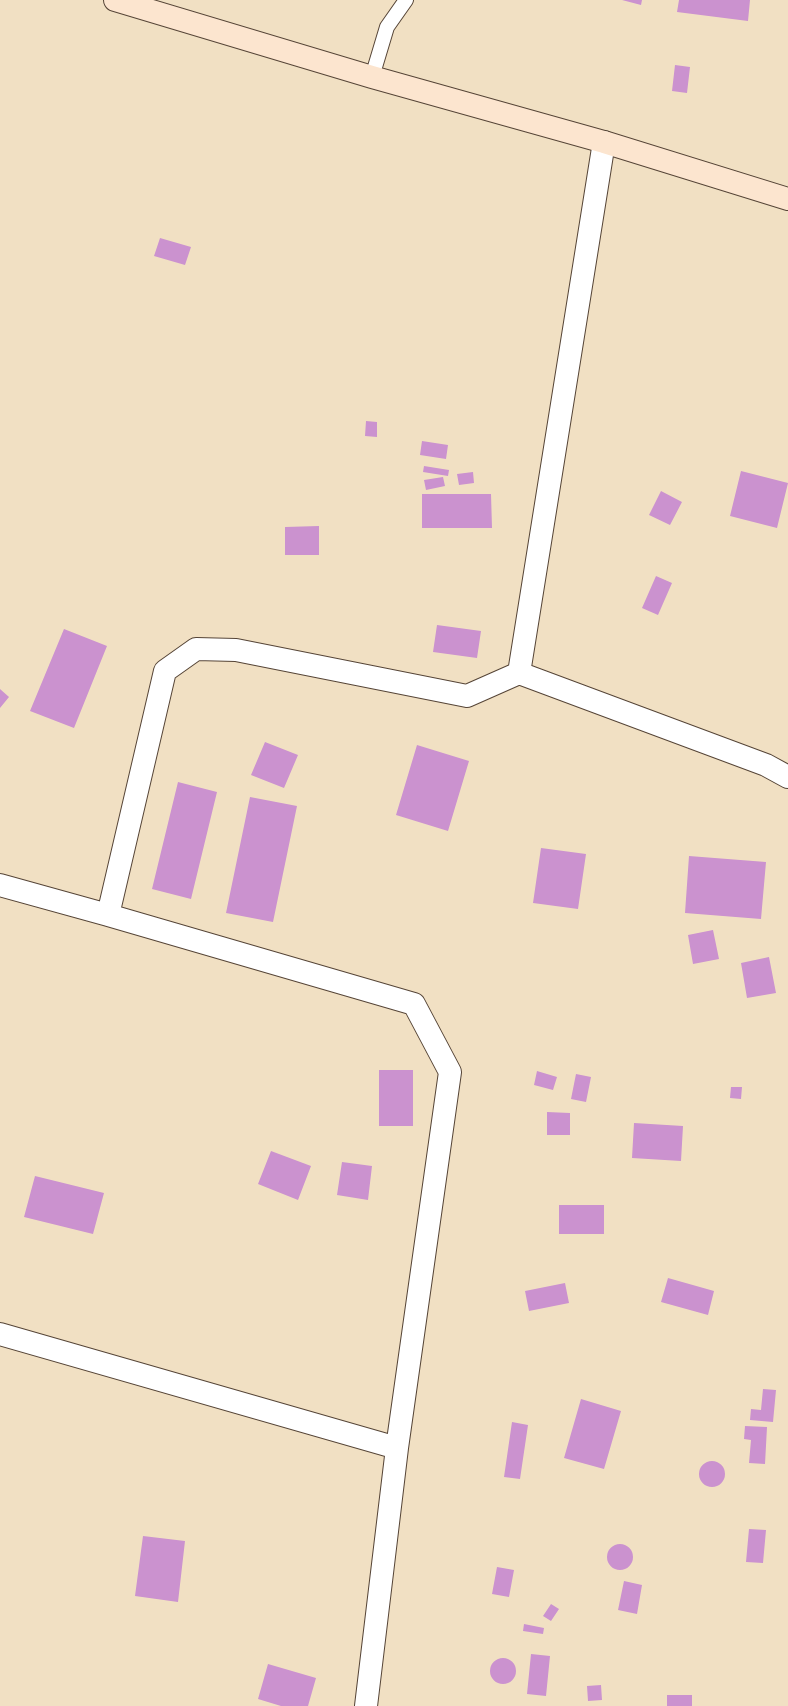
<!DOCTYPE html>
<html>
<head>
<meta charset="utf-8">
<style>
  body { margin:0 }
  canvas { display:block; background:#f1e0c3 }
</style>
</head>
<body>
<canvas width="788" height="1706"></canvas>
<script>
const ctx = document.querySelector('canvas').getContext('2d');
ctx.lineJoin = 'round';
function paint(path, color) { ctx.fillStyle = color; ctx.fill(path, 'evenodd'); }
const toPath = rows => new Path2D(rows.map(r => 'M' + r).join(''));
function stroke(path, color, width, dash) { ctx.strokeStyle = color; ctx.lineWidth = width; ctx.lineCap = dash ? 'butt' : 'round'; ctx.setLineDash(dash || []); ctx.stroke(path); }
paint(toPath([
  [622,0,642,0,641,5],
  [679,0,750,0,748,21,677,12],
  [675,65,690,67,687,93,672,91],
  [160,238,191,247,185,265,154,256],
  [366,421,377,422,377,437,365,436],
  [422,441,448,445,446,459,420,455],
  [424,466,449,470,448,476,423,472],
  [741,471,788,483,777,528,730,516],
  [473,472,474,483,459,485,457,474],
  [443,477,445,486,426,490,424,480],
  [661,491,682,502,670,525,649,515],
  [422,494,491,494,492,528,422,528],
  [319,526,319,555,285,555,285,527],
  [656,576,672,583,658,615,642,608],
  [437,625,481,631,477,658,433,652],
  [64,629,107,646,74,728,30,711],
  [0,689,9,697,0,708],
  [265,742,298,755,284,788,251,775],
  [417,745,469,761,448,831,396,815],
  [178,782,217,792,191,899,152,889],
  [250,797,297,806,273,922,226,913],
  [541,848,586,854,578,909,533,903],
  [689,856,766,862,761,919,685,913],
  [713,930,719,959,693,964,688,935],
  [769,957,776,993,747,998,741,963],
  [379,1070,413,1070,413,1126,379,1126],
  [537,1071,557,1077,553,1090,534,1085],
  [576,1074,591,1077,586,1102,571,1099],
  [731,1087,742,1087,741,1099,730,1098],
  [547,1112,570,1113,570,1135,547,1135],
  [634,1123,683,1126,681,1161,632,1158],
  [271,1151,311,1166,298,1200,258,1184],
  [342,1162,372,1166,368,1200,337,1195],
  [35,1176,104,1193,93,1234,24,1217],
  [559,1205,604,1205,604,1234,559,1234],
  [668,1278,714,1291,708,1315,661,1302],
  [565,1283,569,1303,529,1311,525,1291],
  [763,1389,776,1390,773,1422,750,1420,751,1409,761,1410],
  [581,1399,621,1411,604,1469,564,1458],
  [512,1422,528,1425,520,1479,504,1477],
  [745,1426,767,1427,765,1464,749,1463,751,1440,744,1439],
  '699 1474a13 13 0 1 1 26 0a13 13 0 1 1-26 0Z',
  [749,1529,766,1530,763,1563,746,1562],
  [143,1536,185,1541,178,1602,135,1596],
  '607 1557a13 13 0 1 1 26 0a13 13 0 1 1-26 0Z',
  [497,1567,514,1570,509,1597,492,1594],
  [624,1581,642,1585,637,1614,618,1610],
  [551,1604,559,1609,551,1621,543,1616],
  [524,1624,544,1628,543,1634,523,1631],
  [531,1654,550,1656,546,1696,527,1694],
  '490 1671a13 13 0 1 1 26 0a13 13 0 1 1-26 0Z',
  [268,1664,316,1678,308,1706,281,1706,258,1699],
  [601,1685,602,1700,588,1701,587,1686],
  [667,1695,692,1695,692,1706,667,1706]
]), '#cb92cf');
const lane = toPath([
  [372,77,387,27,406,0]
]);
const street = toPath([
  [519,673,766,765,788,777],
  [0,885,108,915],
  [0,1334,397,1448],
  [366,1706,397,1448,450,1072,414,1004,108,915,165,671,196,649,236,650,467,696,519,673,604,142]
]);
const secondary = toPath([
  [115,0,372,77,604,142,788,199]
]);
stroke(lane, '#564537', 16);
stroke(street, '#564537', 24);
stroke(secondary, '#564537', 24);
stroke(lane, '#fff', 14);
stroke(street, '#fff', 22);
stroke(secondary, '#fce5cf', 22);
</script>
</body>
</html>
